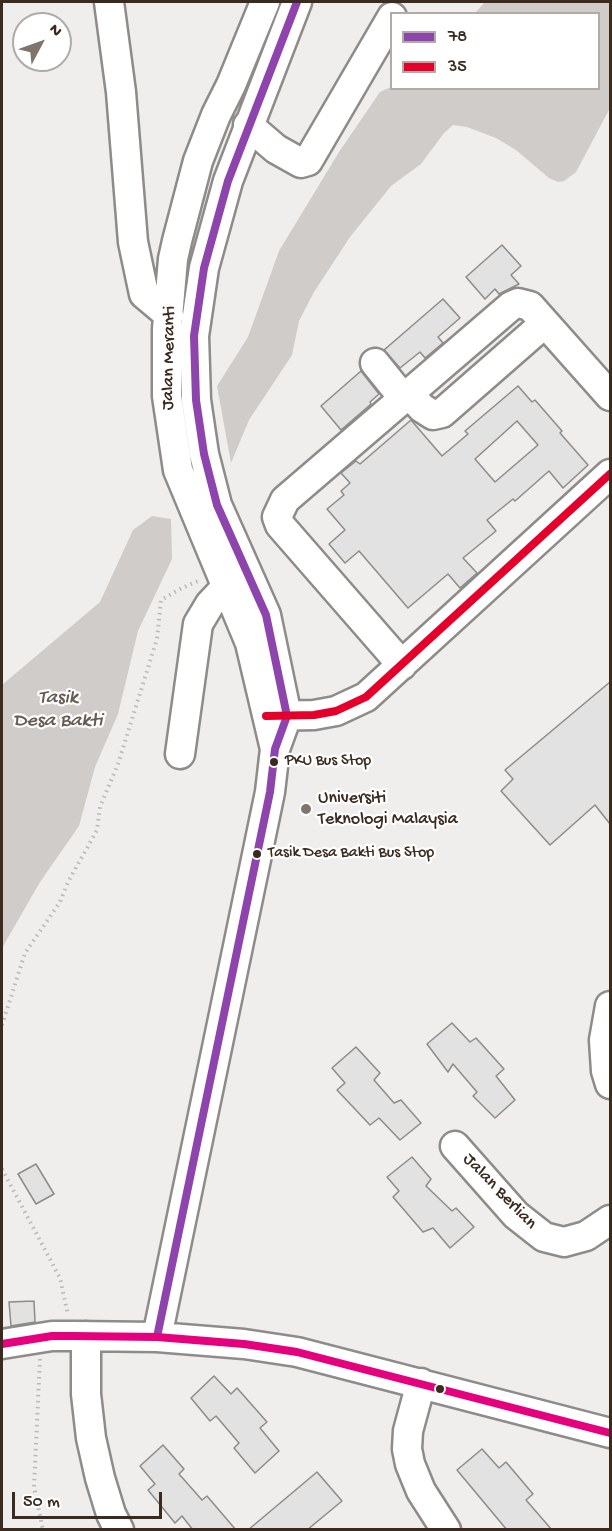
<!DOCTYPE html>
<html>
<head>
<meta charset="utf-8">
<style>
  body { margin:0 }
  #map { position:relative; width:612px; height:1531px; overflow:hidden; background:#fff; font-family:"Gochi Hand",sans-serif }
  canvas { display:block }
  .frame { position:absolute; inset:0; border:3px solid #3b2a1e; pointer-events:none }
  .legend { position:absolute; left:390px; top:12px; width:210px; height:78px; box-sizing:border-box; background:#fff; border:2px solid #b1aaa5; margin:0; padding:8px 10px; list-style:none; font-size:18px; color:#3b2a1e }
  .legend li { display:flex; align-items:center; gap:12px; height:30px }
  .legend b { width:30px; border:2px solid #b1aaa5 }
  .north { position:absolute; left:12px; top:12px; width:60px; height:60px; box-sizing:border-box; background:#fff; border:2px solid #b1aaa5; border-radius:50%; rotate:49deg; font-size:16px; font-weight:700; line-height:24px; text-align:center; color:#3b2a1e }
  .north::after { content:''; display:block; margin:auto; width:21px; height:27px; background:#80756d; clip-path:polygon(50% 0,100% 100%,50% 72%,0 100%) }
  .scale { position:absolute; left:12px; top:1492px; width:150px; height:27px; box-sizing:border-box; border:3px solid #3b2a1e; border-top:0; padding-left:8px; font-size:18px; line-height:21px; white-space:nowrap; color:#3b2a1e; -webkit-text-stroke:4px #fff; paint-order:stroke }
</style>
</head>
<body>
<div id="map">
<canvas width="612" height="1531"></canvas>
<div class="frame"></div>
<ul class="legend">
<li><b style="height:8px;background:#8e44ad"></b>78</li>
<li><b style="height:8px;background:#e4002b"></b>35</li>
</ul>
<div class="north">N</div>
<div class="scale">50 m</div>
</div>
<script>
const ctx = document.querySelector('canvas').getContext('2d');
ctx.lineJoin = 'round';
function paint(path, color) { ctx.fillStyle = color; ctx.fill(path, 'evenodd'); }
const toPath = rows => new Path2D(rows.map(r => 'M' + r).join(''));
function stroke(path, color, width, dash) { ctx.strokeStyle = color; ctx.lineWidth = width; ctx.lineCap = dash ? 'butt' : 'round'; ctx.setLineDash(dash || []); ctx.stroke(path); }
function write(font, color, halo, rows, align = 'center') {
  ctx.font = font + ' "Gochi Hand",sans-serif'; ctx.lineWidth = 4.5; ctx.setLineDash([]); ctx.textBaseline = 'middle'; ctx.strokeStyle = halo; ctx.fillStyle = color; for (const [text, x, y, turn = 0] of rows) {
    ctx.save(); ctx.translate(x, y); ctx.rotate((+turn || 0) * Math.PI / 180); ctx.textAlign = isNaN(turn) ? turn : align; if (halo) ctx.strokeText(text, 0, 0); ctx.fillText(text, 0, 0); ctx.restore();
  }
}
paint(toPath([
  [2,2,610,2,610,1529,2,1530],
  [392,14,598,14,598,88,392,88],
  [24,24,60,24,60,60,24,60]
]), '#efeeed');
paint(toPath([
  [485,2,610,2,610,108,576,172,564,181,558,182,549,178,516,150,496,138,467,127,453,125,444,133,421,164,391,186,350,237,314,292,299,321,292,355,249,420,231,463,217,386,248,337,279,251,339,152,380,92,391,87,598,88,598,14,475,13],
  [152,516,171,519,172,559,138,631,118,714,95,767,79,826,40,882,2,948,2,685,100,602,133,530]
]), '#d0ccca');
const building = toPath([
  [502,245,521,266,511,275,519,284,499,294,495,289,485,299,466,277,502,245],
  [443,299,460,318,438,337,443,343,425,358,420,352,400,368,384,350,443,299],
  [361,371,379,394,370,402,371,404,341,430,321,406,361,371],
  [518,386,532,402,535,400,562,431,560,433,588,465,563,488,549,471,515,501,513,499,487,520,496,531,463,558,477,573,460,588,448,574,408,608,359,551,345,563,329,544,345,530,327,509,344,495,341,491,350,483,341,473,356,461,360,464,411,420,442,456,468,434,465,431,518,386],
  [517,421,538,445,495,482,475,459,517,421],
  [610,682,610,824,595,805,550,845,501,791,513,779,505,770,610,682],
  [452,1023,470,1042,476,1038,504,1069,496,1076,515,1100,495,1118,473,1096,477,1092,453,1064,448,1072,427,1044,452,1023],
  [356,1047,380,1073,374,1080,394,1103,401,1100,421,1123,400,1140,379,1118,370,1125,337,1090,345,1083,332,1068,356,1047],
  [412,1157,431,1179,426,1186,452,1211,456,1208,474,1227,450,1248,433,1228,423,1232,393,1197,399,1191,387,1177,412,1157],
  [36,1164,54,1194,36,1204,18,1174,36,1164],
  [34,1301,35,1322,11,1326,9,1302,34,1301],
  [214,1376,231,1394,237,1388,267,1422,260,1428,279,1451,255,1473,234,1448,239,1443,216,1416,210,1421,191,1398,214,1376],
  [163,1445,184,1469,179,1474,202,1500,207,1496,236,1530,193,1530,182,1516,175,1523,148,1490,155,1484,140,1466,163,1445],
  [482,1449,499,1468,506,1462,533,1494,526,1500,552,1530,507,1530,457,1470,482,1449],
  [317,1472,342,1501,307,1530,248,1530,317,1472]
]);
paint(building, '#e3e2e2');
stroke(building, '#8e8b88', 1.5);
const minor = toPath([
  [109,2,121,92,133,242,144,294,169,315],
  [265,2,231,85,216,115,198,161,177,241,173,259,167,329,167,396,178,470,250,643,275,749],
  [248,125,276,149,301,163,308,161,392,17],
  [375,363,404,399],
  [409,394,422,408,433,415,442,413,545,323],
  [402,665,280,525,277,517,285,500,511,306,518,303,530,306,610,396],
  [268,716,314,715,336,711,366,697,610,474],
  [180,754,198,624,210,604,226,587],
  [610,1006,604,1040,606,1071,610,1084],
  [455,1146,516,1215,544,1237,564,1242,586,1236,610,1220],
  [86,1336,86,1394,91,1438,100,1478,111,1514,119,1530],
  [157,1337,270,792,275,749,287,716,266,615,217,505,204,454,196,400,194,336,204,268,228,181,297,2],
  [2,1344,52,1336,73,1336,157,1337,244,1344,297,1352,610,1433],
  [421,1383,408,1431,407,1449,410,1464,421,1491,446,1530]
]);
stroke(minor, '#8e8b88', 33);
stroke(toPath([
  [2,1025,25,953,60,902,68,882,97,830,100,807,118,764,157,639,161,600,182,588,198,581],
  [2,1169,60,1278,68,1315],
  [40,1359,34,1487,43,1530]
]), '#b9b8b6', 4, [1.5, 4.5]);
stroke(minor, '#fff', 28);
stroke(toPath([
  [157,1337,270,792,275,749,287,716,266,615,217,505,204,454,196,400,194,336,204,268,228,181,297,2]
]), '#8e44ad', 8);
stroke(toPath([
  [266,716,314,715,336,711,366,697,610,474]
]), '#e4002b', 8);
stroke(toPath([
  [2,1344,52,1336,73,1336,157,1337,244,1344,297,1352,610,1433]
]), '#e5007d', 8);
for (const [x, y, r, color] of [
  [274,762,5,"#3b2a1e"],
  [306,809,6,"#80756d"],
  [257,854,5,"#3b2a1e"],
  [440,1389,5,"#3b2a1e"]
]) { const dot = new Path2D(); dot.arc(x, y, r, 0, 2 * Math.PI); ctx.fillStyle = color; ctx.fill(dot); stroke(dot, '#fff', 2); }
write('16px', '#3b2a1e', '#fff', [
  ["PKU Bus Stop",285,762],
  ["Tasik Desa Bakti Bus Stop",268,854]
], 'left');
write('18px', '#3b2a1e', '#fff', [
  ["Jalan Meranti",170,358,-89],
  ["Jalan Berlian",499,1192,46]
]);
write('18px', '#3b2a1e', '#fff', [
  ["Universiti",318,799],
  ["Teknologi Malaysia",318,820]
], 'left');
write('italic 20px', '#685b52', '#fff', [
  ["Tasik",58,699],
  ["Desa Bakti",58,722]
]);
</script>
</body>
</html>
